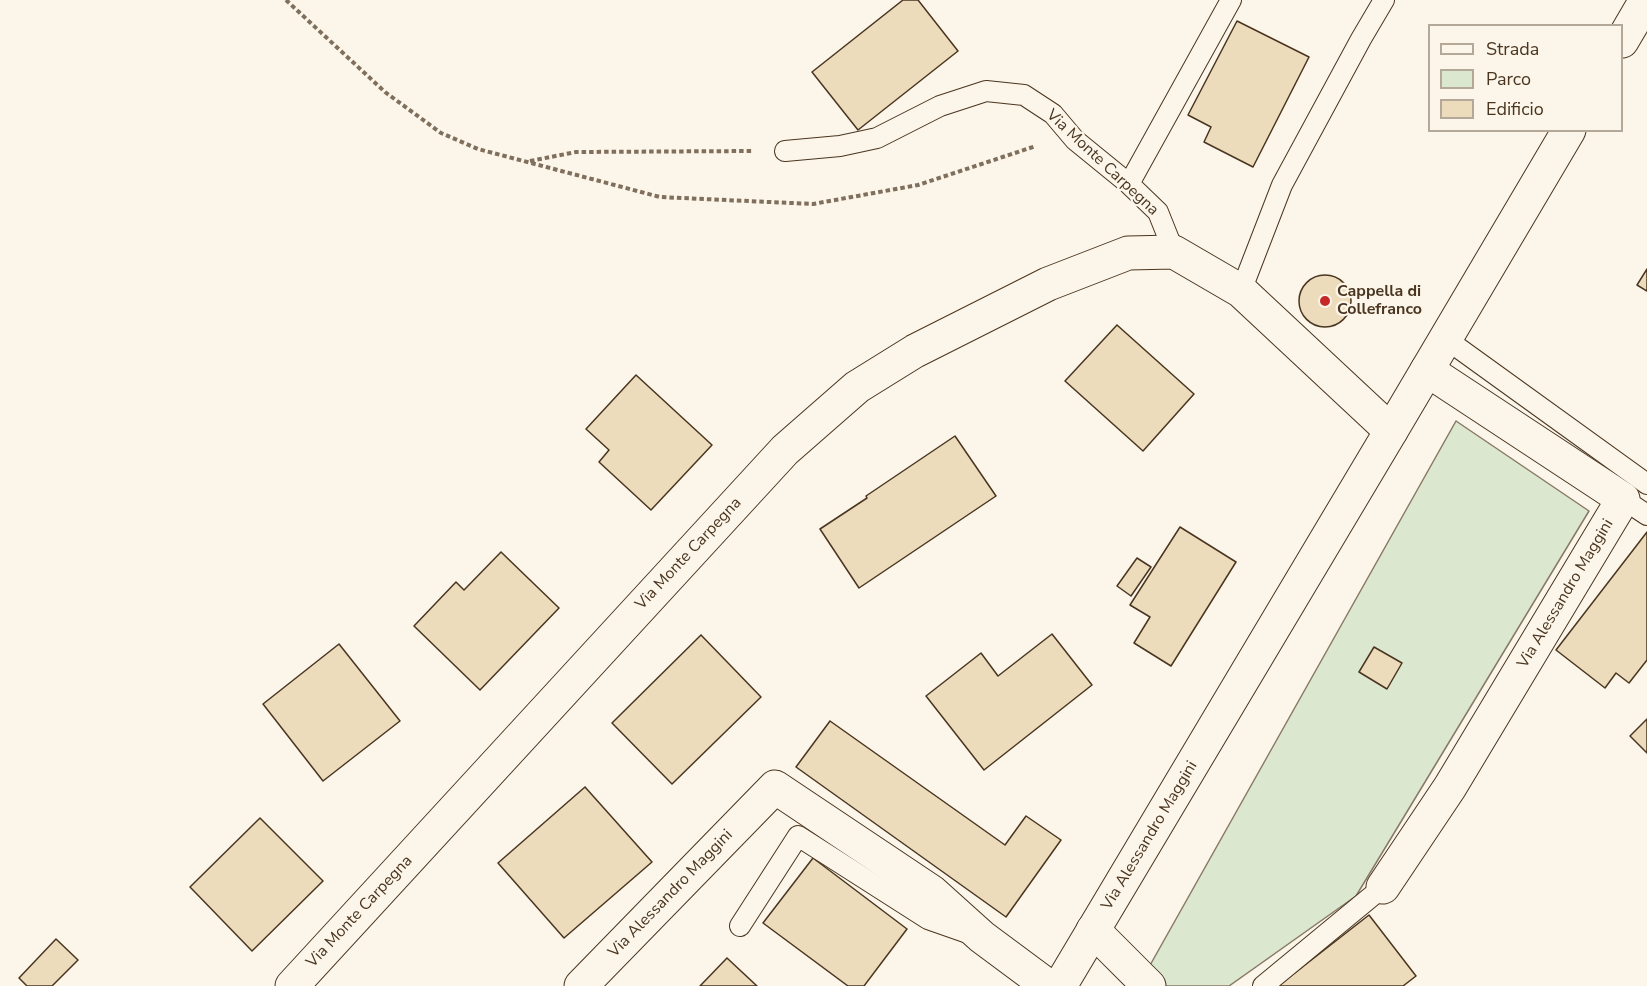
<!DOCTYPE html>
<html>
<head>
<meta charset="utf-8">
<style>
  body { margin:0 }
  #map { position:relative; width:1647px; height:986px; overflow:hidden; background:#fbf6e9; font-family:"Nunito Sans",sans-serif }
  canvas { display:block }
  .legend { position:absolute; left:1428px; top:24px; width:195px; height:108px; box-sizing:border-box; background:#fbf6e9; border:2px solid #b4a999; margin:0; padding:8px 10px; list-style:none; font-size:18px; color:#4a3520 }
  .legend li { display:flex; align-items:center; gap:12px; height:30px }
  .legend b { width:30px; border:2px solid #b4a999 }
</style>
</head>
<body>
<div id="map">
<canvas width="1647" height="986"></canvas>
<ul class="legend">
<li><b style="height:8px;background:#fbf6e9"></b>Strada</li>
<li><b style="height:16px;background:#dce7d0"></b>Parco</li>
<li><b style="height:16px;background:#ecdcbc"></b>Edificio</li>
</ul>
</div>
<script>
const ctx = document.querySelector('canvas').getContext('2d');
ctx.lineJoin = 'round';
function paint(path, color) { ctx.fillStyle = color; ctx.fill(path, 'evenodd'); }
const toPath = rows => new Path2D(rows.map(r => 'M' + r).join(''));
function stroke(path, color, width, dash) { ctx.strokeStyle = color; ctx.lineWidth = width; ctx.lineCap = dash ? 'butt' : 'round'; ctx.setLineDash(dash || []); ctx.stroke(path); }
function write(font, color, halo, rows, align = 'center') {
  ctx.font = font + ' "Nunito Sans",sans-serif'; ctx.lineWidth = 4.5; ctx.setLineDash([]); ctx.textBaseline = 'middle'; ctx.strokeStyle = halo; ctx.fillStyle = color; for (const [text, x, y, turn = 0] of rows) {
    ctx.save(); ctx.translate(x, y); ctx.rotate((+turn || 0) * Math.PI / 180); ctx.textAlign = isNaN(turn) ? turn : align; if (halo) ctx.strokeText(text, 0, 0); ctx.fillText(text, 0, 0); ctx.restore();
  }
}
const green = toPath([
  [1456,421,1589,511,1356,896,1229,986,1166,986,1149,967,1456,421]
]);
paint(green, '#dce7d0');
stroke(green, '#887966', 1.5);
const building = toPath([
  [903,0,918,0,958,51,858,130,812,72,903,0],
  [1237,21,1309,57,1253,167,1204,142,1211,127,1188,115,1237,21],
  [1647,269,1647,291,1637,285,1647,269],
  '1299 301a26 26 0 1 1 52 0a26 26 0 1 1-52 0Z',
  [1117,325,1194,394,1143,451,1065,381,1117,325],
  [636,375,712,445,651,510,599,462,609,450,586,429,636,375],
  [955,436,996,496,859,588,820,529,867,498,866,496,955,436],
  [1180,527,1236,562,1171,666,1134,643,1150,617,1130,605,1180,527],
  [1647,532,1647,660,1629,683,1616,673,1605,688,1556,650,1647,532],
  [501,552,559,608,480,690,414,626,456,582,464,590,501,552],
  [1137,558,1151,567,1131,596,1117,586,1137,558],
  [1052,634,1092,685,984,770,926,696,981,653,998,676,1052,634],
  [701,635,761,697,672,784,612,723,701,635],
  [339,644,400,721,323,781,263,704,339,644],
  [1374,647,1402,663,1387,689,1359,672,1374,647],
  [1647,719,1647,753,1630,736,1647,719],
  [830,721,1005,845,1026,816,1061,840,1006,917,796,767,830,721],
  [585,787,652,862,564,938,498,863,585,787],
  [260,818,323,881,252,951,190,887,260,818],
  [813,858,907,929,864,986,848,986,763,923,813,858],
  [1369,915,1416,976,1403,986,1278,986,1369,915],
  [56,939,78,960,52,986,27,986,19,978,56,939],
  [727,958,757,986,700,986,727,958]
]);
paint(building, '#ecdcbc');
stroke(building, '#4a3520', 1.5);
const lane = toPath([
  [785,151,840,146,877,138,940,106,986,91,1024,95,1053,114,1075,140,1129,184,1158,212,1174,252],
  [1129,184,1231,0],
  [1241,291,1282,185,1361,39,1384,0],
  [1446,339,1647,484],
  [1623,499,1647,515],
  [740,926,798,836,928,919,968,933],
  [1263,986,1383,887]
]);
const street = toPath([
  [1383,887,1450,787,1623,499,1427,370],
  [1093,930,1149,986],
  [292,986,785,450,857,387,915,351,1048,284,1128,253,1174,252,1241,291,1391,431],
  [581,986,775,787,932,892,982,937,1048,986]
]);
const secondary = toPath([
  [1622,41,1646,0],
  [1060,986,1391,431,1569,130]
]);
stroke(lane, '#4a3520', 22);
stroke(street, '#4a3520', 35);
stroke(secondary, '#4a3520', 35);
stroke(toPath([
  [286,0,385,92,441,133,478,149,660,197,813,204,918,185,1036,146],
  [530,161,576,152,752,151]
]), '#7f6f5c', 4, [4.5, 3]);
stroke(lane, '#fbf6e9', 20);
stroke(street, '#fbf6e9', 33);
stroke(secondary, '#fbf6e9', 33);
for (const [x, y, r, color] of [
  [1325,301,6,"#c62828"]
]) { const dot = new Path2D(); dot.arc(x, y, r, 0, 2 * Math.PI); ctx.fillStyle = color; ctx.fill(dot); stroke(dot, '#fbf6e9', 2); }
write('16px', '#4a3520', '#fbf6e9', [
  ["Via Monte Carpegna",1102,163,43],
  ["Via Monte Carpegna",689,554,-47],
  ["Via Alessandro Maggini",1566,594,-59],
  ["Via Alessandro Maggini",1150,836,-59],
  ["Via Alessandro Maggini",671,894,-46],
  ["Via Monte Carpegna",360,912,-47]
]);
write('bold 16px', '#4a3520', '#fbf6e9', [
  ["Cappella di",1337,292],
  ["Collefranco",1337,310]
], 'left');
</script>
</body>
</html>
